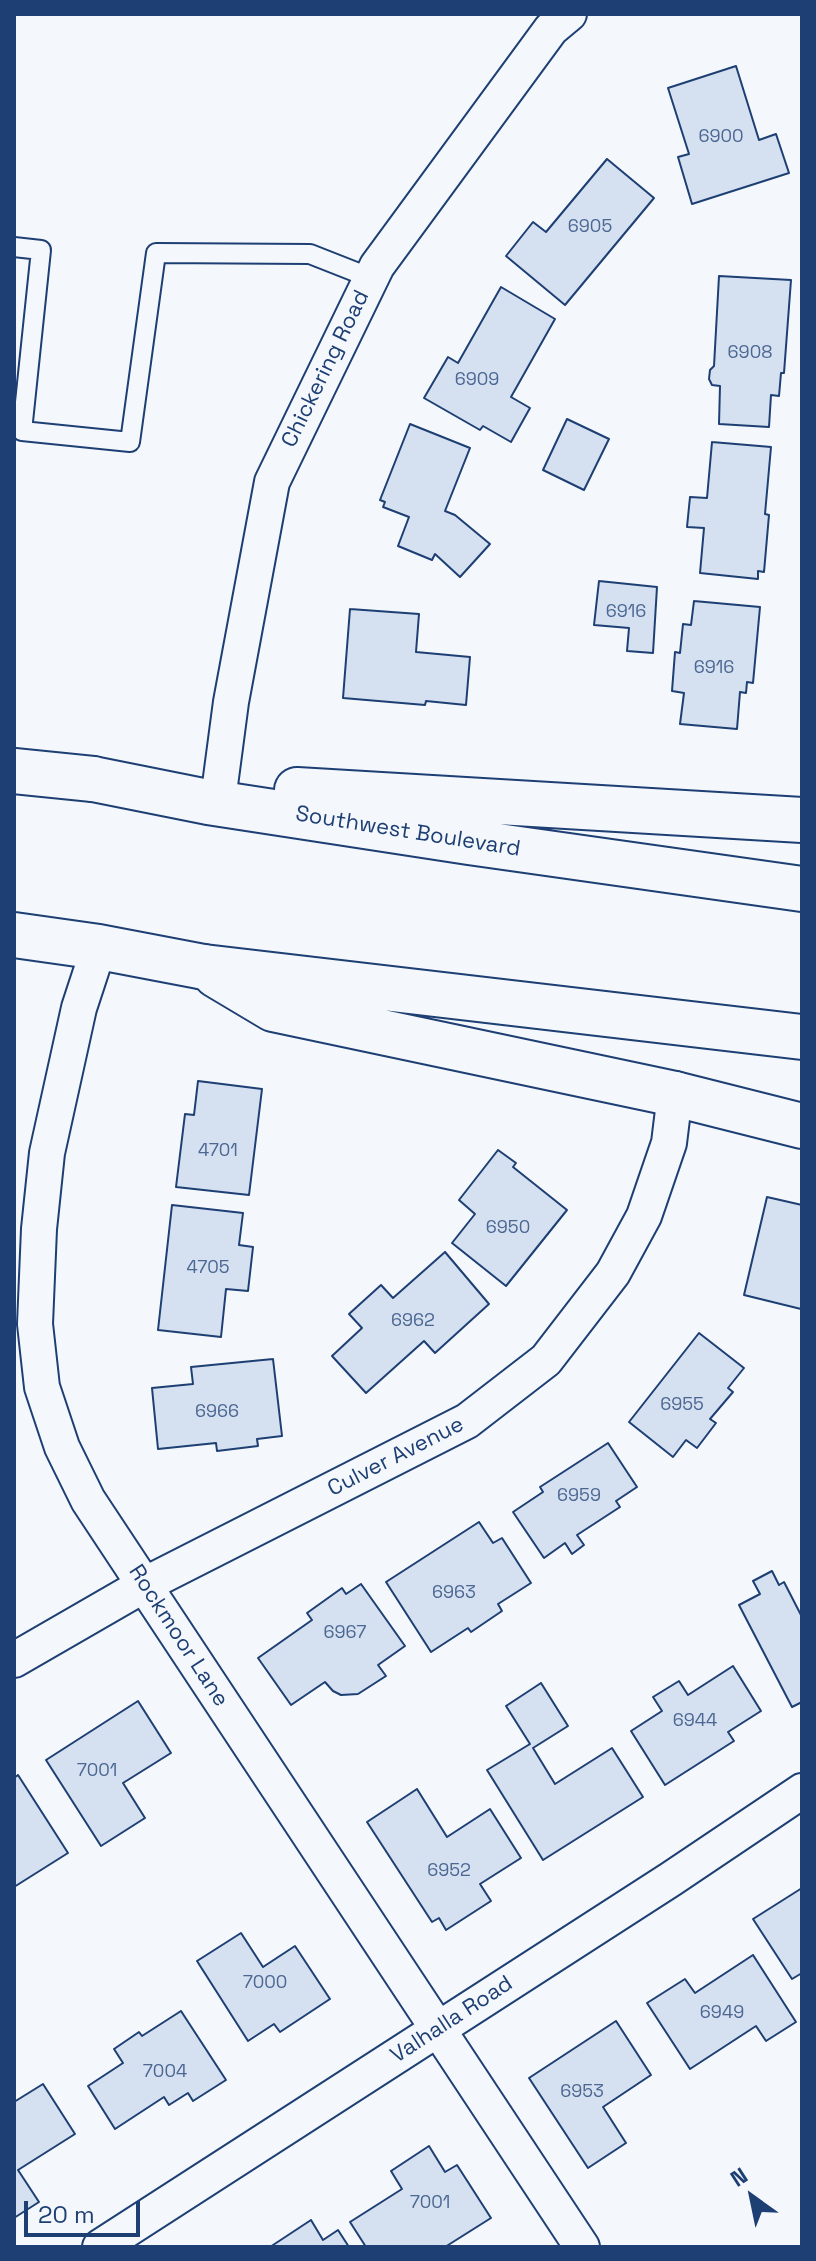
<!DOCTYPE html>
<html>
<head>
<meta charset="utf-8">
<style>
  body { margin:0 }
  #map { position:relative; width:816px; height:2261px; overflow:hidden; background:#f4f7fb; font-family:"Space Grotesk",sans-serif }
  canvas { display:block }
  .frame { position:absolute; inset:0; border:16px solid #1d3f73; pointer-events:none }
  .north { position:absolute; left:712px; top:2157px; width:80px; height:80px; -webkit-text-stroke:6px #f4f7fb; paint-order:stroke; rotate:327deg; font-size:22px; font-weight:700; line-height:32px; text-align:center; color:#1d3f73 }
  .north::after { content:''; display:block; margin:auto; width:28px; height:36px; background:#1d3f73; clip-path:polygon(50% 0,100% 100%,50% 72%,0 100%) }
  .scale { position:absolute; left:24px; top:2201px; width:116px; height:36px; box-sizing:border-box; border:4px solid #1d3f73; border-top:0; padding-left:10px; font-size:24px; line-height:28px; white-space:nowrap; color:#1d3f73; -webkit-text-stroke:6px #f4f7fb; paint-order:stroke }
</style>
</head>
<body>
<div id="map">
<canvas width="816" height="2261"></canvas>
<div class="frame"></div>
<div class="north">N</div>
<div class="scale">20 m</div>
</div>
<script>
const ctx = document.querySelector('canvas').getContext('2d');
ctx.lineJoin = 'round';
function paint(path, color) { ctx.fillStyle = color; ctx.fill(path, 'evenodd'); }
const toPath = rows => new Path2D(rows.map(r => 'M' + r).join(''));
function stroke(path, color, width, dash) { ctx.strokeStyle = color; ctx.lineWidth = width; ctx.lineCap = dash ? 'butt' : 'round'; ctx.setLineDash(dash || []); ctx.stroke(path); }
function write(font, color, halo, rows, align = 'center') {
  ctx.font = font + ' "Space Grotesk",sans-serif'; ctx.lineWidth = 6; ctx.setLineDash([]); ctx.textBaseline = 'middle'; ctx.strokeStyle = halo; ctx.fillStyle = color; for (const [text, x, y, turn = 0] of rows) {
    ctx.save(); ctx.translate(x, y); ctx.rotate((+turn || 0) * Math.PI / 180); ctx.textAlign = isNaN(turn) ? turn : align; if (halo) ctx.strokeText(text, 0, 0); ctx.fillText(text, 0, 0); ctx.restore();
  }
}
const building = toPath([
  [736,66,759,140,776,134,789,173,692,204,678,157,689,154,668,88,736,66],
  [607,159,654,198,565,305,506,256,533,222,546,232,607,159],
  [719,276,791,280,784,373,781,373,779,396,771,395,769,427,719,424,720,386,712,385,709,379,710,370,714,366,719,276],
  [501,287,555,319,511,397,530,408,511,442,483,426,480,430,424,398,448,357,458,363,501,287],
  [567,419,609,439,584,490,543,470,567,419],
  [410,424,470,448,445,511,455,515,490,544,460,577,435,554,432,560,398,546,409,517,383,507,385,502,380,500,410,424],
  [712,442,771,447,765,514,769,515,764,572,758,571,758,579,700,573,704,528,687,527,690,497,707,498,712,442],
  [599,581,657,587,653,653,627,651,629,628,594,625,599,581],
  [694,601,760,607,753,683,747,682,746,693,740,692,737,729,680,724,684,693,672,691,675,652,680,653,683,624,691,625,694,601],
  [350,609,419,614,416,652,470,657,466,705,426,701,425,705,343,698,350,609],
  [198,1081,262,1089,249,1195,176,1187,185,1114,194,1115,198,1081],
  [498,1150,516,1163,513,1167,567,1210,506,1286,452,1243,475,1214,459,1200,498,1150],
  [767,1197,802,1205,801,1309,744,1295,767,1197],
  [172,1205,243,1213,239,1245,253,1247,248,1291,226,1289,221,1337,158,1330,172,1205],
  [445,1252,489,1304,435,1353,424,1341,366,1393,332,1356,362,1328,349,1314,381,1285,393,1298,445,1252],
  [699,1333,744,1368,728,1388,733,1392,710,1419,716,1423,697,1448,686,1440,673,1457,629,1422,699,1333],
  [273,1359,282,1436,257,1439,258,1446,217,1451,216,1443,158,1449,152,1388,193,1384,191,1367,273,1359],
  [608,1443,637,1487,616,1501,620,1507,577,1535,584,1545,572,1554,565,1543,544,1558,513,1512,543,1492,540,1487,608,1443],
  [479,1522,493,1543,502,1538,531,1583,498,1604,502,1611,471,1632,468,1628,431,1652,386,1582,479,1522],
  [772,1571,779,1585,784,1582,802,1617,802,1702,792,1707,739,1605,760,1594,753,1581,772,1571],
  [361,1584,405,1646,378,1665,386,1676,358,1694,341,1695,333,1691,325,1682,291,1705,258,1658,312,1620,307,1613,342,1588,346,1594,361,1584],
  [733,1666,761,1711,728,1732,734,1741,665,1785,631,1731,662,1711,653,1697,679,1681,688,1695,733,1666],
  [541,1683,568,1726,533,1748,555,1784,612,1748,643,1797,543,1860,487,1770,530,1744,506,1706,541,1683],
  [138,1701,171,1753,123,1783,145,1818,101,1846,46,1760,138,1701],
  [18,1775,68,1853,14,1887,14,1778,18,1775],
  [417,1789,447,1837,490,1809,521,1858,480,1884,491,1901,446,1930,439,1918,432,1922,367,1822,417,1789],
  [802,1888,802,1973,792,1979,753,1919,802,1888],
  [241,1933,263,1967,295,1946,330,1999,280,2032,274,2024,248,2041,197,1961,241,1933],
  [753,1955,796,2022,766,2041,756,2026,690,2069,647,2003,685,1979,695,1993,753,1955],
  [181,2011,226,2080,193,2101,188,2093,169,2105,164,2097,115,2129,88,2086,123,2063,114,2049,139,2032,142,2036,181,2011],
  [616,2021,651,2075,603,2107,626,2143,588,2168,529,2078,616,2021],
  [43,2084,75,2134,18,2170,39,2202,14,2218,14,2102,43,2084],
  [429,2146,445,2172,457,2165,491,2218,445,2247,366,2247,350,2222,402,2189,391,2171,429,2146],
  [311,2220,323,2240,338,2230,349,2247,270,2247,311,2220]
]);
paint(building, '#d5e0f0');
stroke(building, '#1d3f73', 2);
const lane = toPath([
  [14,247,41,250,22,431,130,442,156,253,310,254,371,278]
]);
const street = toPath([
  [220,785,231,702,272,482,377,266,551,29,569,14],
  [99,947,79,1008,47,1153,39,1229,35,1324,42,1387,62,1447,88,1500,582,2247],
  [14,1660,144,1585,467,1421,546,1360,613,1273,644,1216,669,1143,675,1094],
  [100,2247,671,1879,802,1791]
]);
const secondary = toPath([
  [675,1094,802,1126]
]);
const primary = toPath([
  [14,771,93,779],
  [14,935,99,947,204,967]
]);
const highway = toPath([
  [93,779,208,802,469,842,802,889],
  [297,790,802,820],
  [204,967,802,1037],
  [216,975,273,1009,675,1094]
]);
stroke(lane, '#1d3f73', 22);
stroke(street, '#1d3f73', 38);
stroke(secondary, '#1d3f73', 48);
stroke(primary, '#1d3f73', 48);
stroke(highway, '#1d3f73', 48);
stroke(lane, '#f4f7fb', 18);
stroke(street, '#f4f7fb', 34);
stroke(secondary, '#f4f7fb', 44);
stroke(primary, '#f4f7fb', 44);
stroke(highway, '#f4f7fb', 44);
write('18px', '#4b6792', null, [
  ["6900",721,137],
  ["6905",590,227],
  ["6908",750,353],
  ["6909",477,380],
  ["6916",626,612],
  ["6916",714,668],
  ["4701",218,1151],
  ["6950",508,1228],
  ["4705",208,1268],
  ["6962",413,1321],
  ["6955",682,1405],
  ["6966",217,1412],
  ["6959",579,1496],
  ["6963",454,1593],
  ["6967",345,1633],
  ["6944",695,1721],
  ["7001",97,1771],
  ["6952",449,1871],
  ["7000",265,1983],
  ["6949",722,2013],
  ["7004",165,2072],
  ["6953",582,2092],
  ["7001",430,2203]
]);
write('22px', '#1d3f73', '#f4f7fb', [
  ["Chickering Road",326,369,-64],
  ["Southwest Boulevard",408,832,9],
  ["Culver Avenue",396,1457,-27],
  ["Rockmoor Lane",178,1636,57],
  ["Valhalla Road",452,2020,-33]
]);
</script>
</body>
</html>
